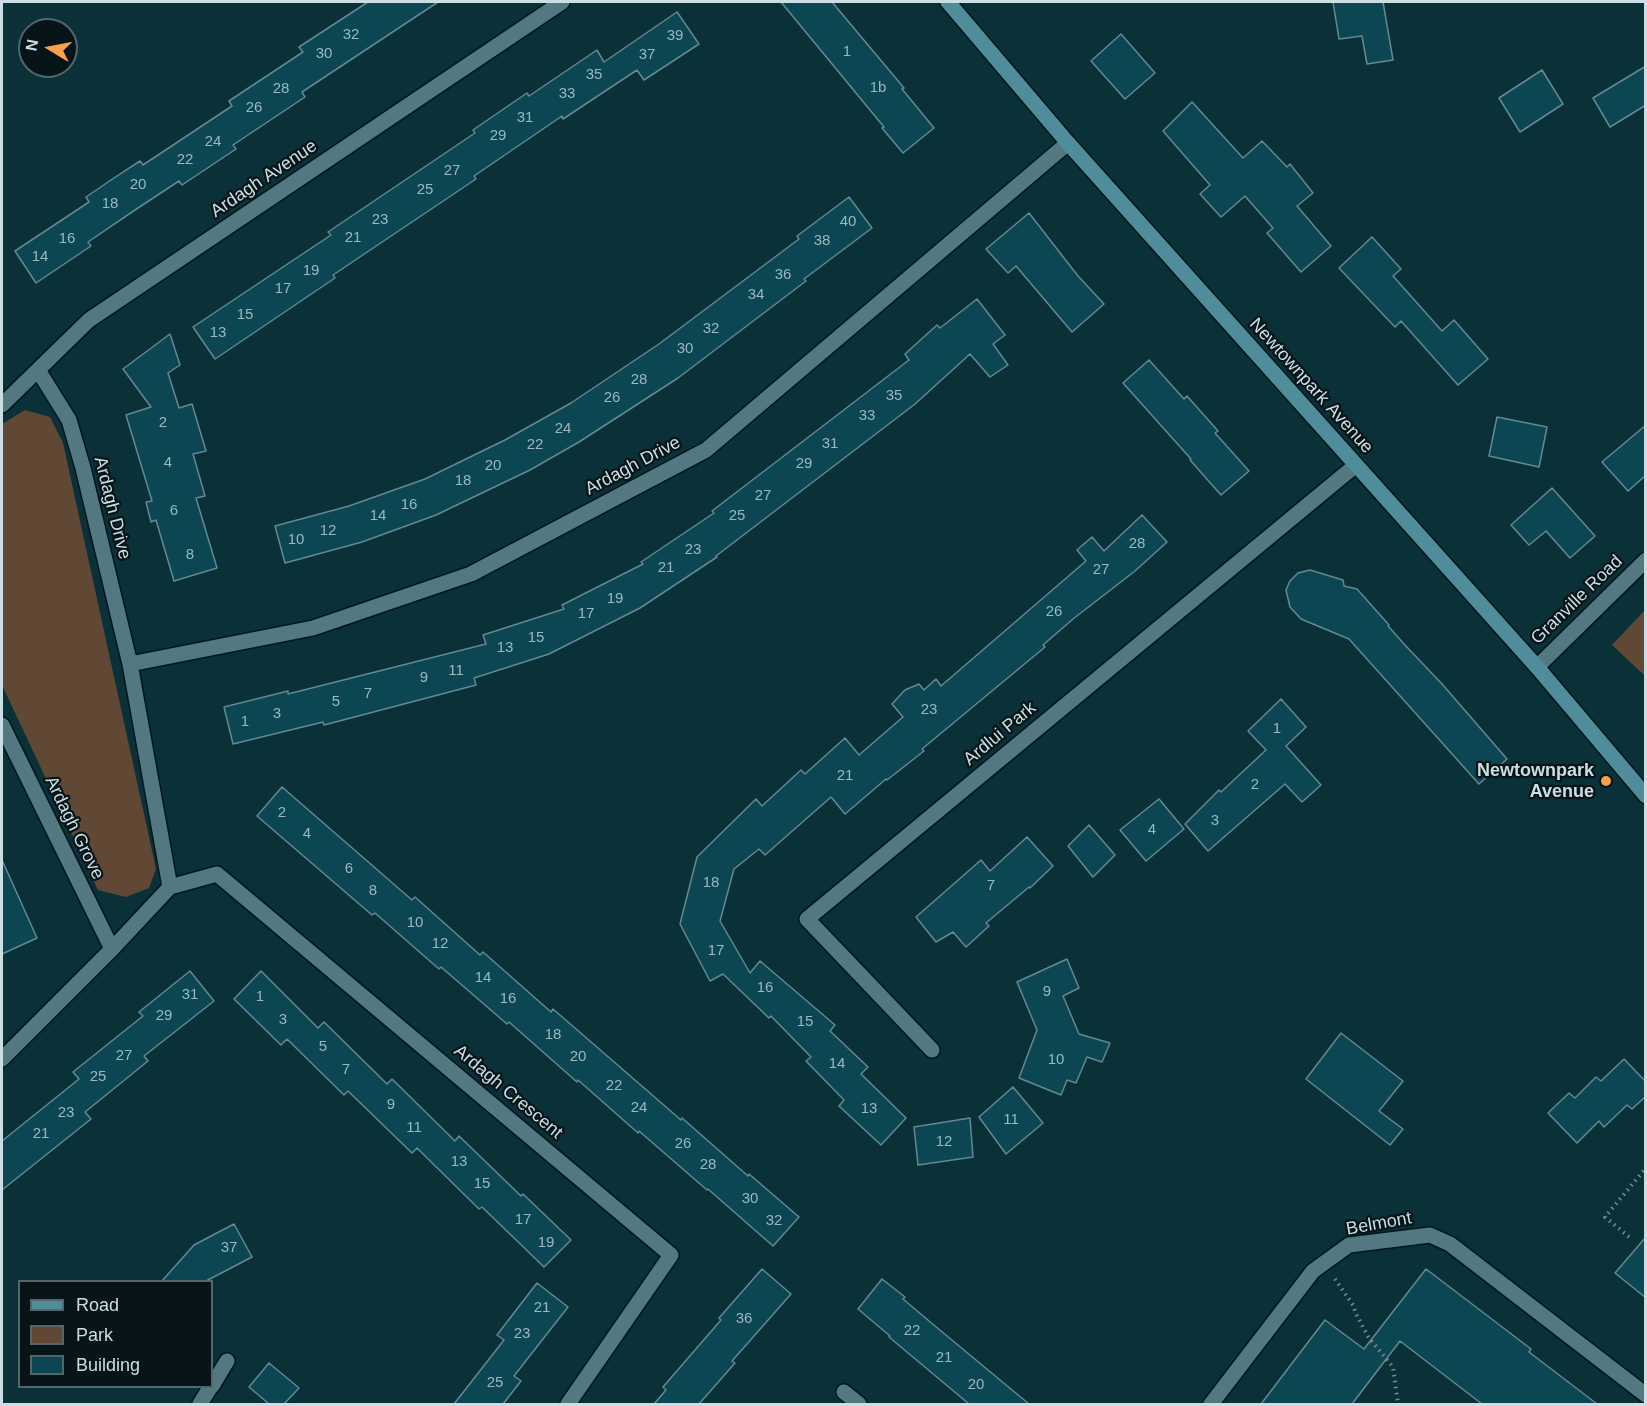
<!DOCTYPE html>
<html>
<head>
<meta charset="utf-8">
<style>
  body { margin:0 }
  #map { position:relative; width:1647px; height:1406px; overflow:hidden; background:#0a3038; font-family:Arial,sans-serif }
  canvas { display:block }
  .frame { position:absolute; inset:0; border:3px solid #cbdee3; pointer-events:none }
  .legend { position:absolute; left:18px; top:1280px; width:195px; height:108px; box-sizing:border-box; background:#071519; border:2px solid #55656a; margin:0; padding:8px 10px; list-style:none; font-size:18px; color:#cbdee3 }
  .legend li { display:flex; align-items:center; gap:12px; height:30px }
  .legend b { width:30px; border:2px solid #55656a }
  .north { position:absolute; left:18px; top:18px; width:60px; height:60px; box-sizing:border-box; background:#071519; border:2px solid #55656a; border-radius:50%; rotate:280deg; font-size:16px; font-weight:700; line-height:24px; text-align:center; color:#cbdee3 }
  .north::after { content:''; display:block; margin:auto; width:21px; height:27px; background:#f8a04b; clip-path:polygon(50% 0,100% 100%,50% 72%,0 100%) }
</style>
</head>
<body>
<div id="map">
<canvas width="1647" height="1406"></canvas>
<div class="frame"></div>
<ul class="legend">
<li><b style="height:8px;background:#508d9b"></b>Road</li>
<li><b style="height:16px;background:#604834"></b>Park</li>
<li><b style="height:16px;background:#0b4652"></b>Building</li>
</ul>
<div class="north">N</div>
</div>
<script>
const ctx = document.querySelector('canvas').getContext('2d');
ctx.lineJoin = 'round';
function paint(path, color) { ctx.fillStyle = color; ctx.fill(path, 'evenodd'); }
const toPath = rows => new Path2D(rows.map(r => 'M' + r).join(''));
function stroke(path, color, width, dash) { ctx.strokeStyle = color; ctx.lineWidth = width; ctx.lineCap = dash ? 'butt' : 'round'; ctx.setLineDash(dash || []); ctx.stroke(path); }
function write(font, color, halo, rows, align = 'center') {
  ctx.font = font + ' Arial,sans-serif'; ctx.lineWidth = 4.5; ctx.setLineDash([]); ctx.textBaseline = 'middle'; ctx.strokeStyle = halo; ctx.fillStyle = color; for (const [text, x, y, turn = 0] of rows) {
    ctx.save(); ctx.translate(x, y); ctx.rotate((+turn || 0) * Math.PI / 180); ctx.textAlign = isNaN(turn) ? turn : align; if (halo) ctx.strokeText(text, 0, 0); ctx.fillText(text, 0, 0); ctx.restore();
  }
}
paint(toPath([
  [25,410,50,417,63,443,156,869,149,888,126,897,98,890,2,685,2,424],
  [1645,610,1646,676,1645,676,1612,645]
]), '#604834');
const building = toPath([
  [368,2,438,2,302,92,305,97,233,145,236,149,182,185,179,181,135,210,88,242,91,246,36,283,15,251,89,202,86,197,114,178,140,161,143,165,232,106,229,101,303,52,299,47,368,2],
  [781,2,832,2,904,88,902,89,934,128,903,153,882,128,884,127,781,2],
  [1333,2,1383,2,1393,60,1367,64,1362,36,1339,39,1333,2],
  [677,12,699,44,644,80,637,70,563,119,562,116,474,176,476,179,333,275,335,278,215,359,193,327,331,235,328,232,475,133,473,130,527,93,529,96,597,50,604,62,677,12],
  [1121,34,1155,73,1125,99,1091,61,1121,34],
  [1646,66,1646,105,1610,127,1593,98,1646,66],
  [1542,70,1563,104,1520,132,1499,98,1542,70],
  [1192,102,1243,158,1262,141,1287,167,1290,164,1313,193,1297,206,1331,246,1301,272,1267,233,1273,228,1245,196,1221,217,1200,194,1210,185,1163,131,1192,102],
  [849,197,872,228,804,279,806,281,678,378,579,442,530,470,436,515,362,542,285,563,275,526,349,506,425,479,505,440,571,403,659,344,799,239,797,236,849,197],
  [1029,213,1078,276,1104,304,1072,332,1016,266,1008,273,986,249,1029,213],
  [1372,237,1401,269,1393,276,1442,331,1454,320,1488,359,1458,385,1401,321,1395,327,1339,268,1372,237],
  [977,299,1005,335,993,344,1008,365,990,377,970,354,915,404,716,556,717,557,640,608,549,654,474,678,476,685,324,725,323,722,233,744,224,707,288,691,288,694,486,644,483,635,564,609,562,605,643,564,641,562,714,513,712,511,909,360,905,354,937,325,940,328,977,299],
  [170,334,180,365,168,373,179,408,192,404,206,451,193,454,205,496,196,498,217,568,174,581,156,520,151,522,146,502,152,501,126,415,151,407,123,369,170,334],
  [1149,360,1184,399,1187,396,1218,431,1215,433,1249,471,1221,495,1190,460,1191,459,1123,383,1149,360],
  [1497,417,1547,427,1539,467,1489,456,1497,417],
  [1646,425,1646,475,1628,491,1602,462,1646,425],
  [1552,488,1595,536,1570,558,1546,531,1529,545,1511,525,1552,488],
  [1142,515,1167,542,1135,571,1073,619,1043,645,1045,647,922,749,924,751,887,780,886,779,845,814,831,797,765,855,759,849,734,869,720,921,750,973,760,961,835,1025,830,1031,868,1067,861,1074,906,1118,881,1145,839,1106,844,1100,806,1061,811,1057,771,1016,769,1018,723,974,710,981,680,924,697,857,756,799,762,806,801,770,805,774,845,738,859,755,903,717,892,704,905,690,919,684,924,690,936,679,941,686,1086,561,1077,550,1092,537,1104,551,1142,515],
  [1310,570,1343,580,1344,586,1357,589,1389,625,1388,626,1404,644,1442,684,1507,759,1479,784,1349,639,1301,619,1290,607,1286,590,1290,581,1298,573,1310,570],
  [1281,699,1306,727,1286,746,1321,785,1302,802,1285,784,1208,851,1185,824,1219,790,1221,792,1266,750,1248,731,1281,699],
  [282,787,412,900,415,897,480,955,483,952,551,1012,553,1009,681,1120,682,1118,748,1176,749,1174,799,1217,773,1246,708,1189,707,1190,639,1131,638,1133,578,1080,577,1082,509,1022,507,1024,441,967,439,969,375,913,372,915,257,816,282,787],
  [1159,799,1184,829,1146,861,1120,830,1159,799],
  [1089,825,1115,855,1093,877,1068,846,1089,825],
  [1027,837,1053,866,1030,888,1029,887,986,923,989,926,966,947,953,932,936,942,916,917,981,860,990,871,1027,837],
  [2,860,37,938,2,954,2,860],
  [1067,959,1079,988,1063,996,1079,1034,1110,1043,1102,1062,1087,1057,1076,1083,1067,1080,1061,1095,1019,1078,1037,1030,1017,982,1067,959],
  [190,971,214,1001,144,1056,148,1061,85,1112,91,1119,2,1190,2,1141,79,1079,73,1072,143,1016,139,1012,190,971],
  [261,971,318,1028,324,1022,387,1084,392,1079,455,1141,459,1136,521,1196,523,1194,571,1240,544,1267,482,1207,479,1209,417,1148,412,1153,348,1091,344,1095,287,1039,281,1045,234,999,261,971],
  [1341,1033,1403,1081,1379,1111,1403,1129,1390,1145,1306,1079,1341,1033],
  [1624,1059,1646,1082,1646,1096,1632,1109,1627,1105,1604,1127,1599,1121,1577,1143,1548,1113,1569,1093,1575,1098,1596,1077,1601,1081,1624,1059],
  [1013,1087,1043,1123,1006,1154,979,1117,1013,1087],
  [970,1118,973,1157,918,1165,914,1127,970,1118],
  [234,1224,252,1257,206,1281,162,1281,194,1245,234,1224],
  [1646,1237,1646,1298,1615,1273,1646,1237],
  [762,1269,791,1294,732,1361,735,1363,699,1404,654,1404,666,1390,663,1387,721,1320,719,1318,762,1269],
  [1426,1269,1531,1349,1529,1352,1597,1404,1482,1404,1400,1341,1352,1404,1261,1404,1325,1320,1364,1349,1426,1269],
  [882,1279,905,1297,903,1299,935,1326,1029,1404,969,1404,889,1337,890,1336,858,1309,882,1279],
  [537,1283,568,1307,514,1376,521,1381,503,1404,454,1404,504,1340,497,1335,537,1283],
  [269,1363,299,1388,284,1404,269,1404,249,1387,269,1363]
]);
paint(building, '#0b4652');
stroke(building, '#648993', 1.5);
const minor = toPath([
  [38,370,69,420,83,468,130,664,170,887],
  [2,405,89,320,562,2],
  [130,664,313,628,471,574,706,450,1068,143],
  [1537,667,1646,560],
  [2,725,112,949],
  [170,887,217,874,671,1255,568,1404],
  [932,1050,807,919,1356,465],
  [2,1059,112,949,170,887],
  [212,1386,227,1361],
  [844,1392,859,1404],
  [200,1404,211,1386],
  [1211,1404,1313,1271,1349,1245,1430,1235,1450,1244,1646,1395]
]);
const secondary = toPath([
  [948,2,1068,143,1537,667,1646,796]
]);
stroke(minor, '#00171d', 18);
stroke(secondary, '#00171d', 18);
stroke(toPath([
  [1629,1237,1605,1217,1646,1168],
  [1335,1279,1353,1305,1356,1314,1369,1338,1393,1367,1398,1404]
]), '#728e94', 4, [1.5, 4.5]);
stroke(minor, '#547881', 15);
stroke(secondary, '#508d9b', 15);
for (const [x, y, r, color] of [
  [1606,781,6,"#f8a04b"]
]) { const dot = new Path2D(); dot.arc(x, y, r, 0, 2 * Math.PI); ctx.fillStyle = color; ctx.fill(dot); stroke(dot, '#071519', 2); }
write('15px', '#9bb8bf', null, [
  ["32",351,35],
  ["39",675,36],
  ["1",847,52],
  ["30",324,54],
  ["37",647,55],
  ["35",594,75],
  ["1b",878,88],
  ["28",281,89],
  ["33",567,94],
  ["26",254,108],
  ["31",525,118],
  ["29",498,136],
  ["24",213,142],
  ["22",185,160],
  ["27",452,171],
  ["20",138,185],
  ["25",425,190],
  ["18",110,204],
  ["23",380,220],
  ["40",848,222],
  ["21",353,238],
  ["16",67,239],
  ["38",822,241],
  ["14",40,257],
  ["19",311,271],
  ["36",783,275],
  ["17",283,289],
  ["34",756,295],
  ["15",245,315],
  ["32",711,329],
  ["13",218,333],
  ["30",685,349],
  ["28",639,380],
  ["35",894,396],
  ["26",612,398],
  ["33",867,416],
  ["2",163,423],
  ["24",563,429],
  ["31",830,444],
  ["22",535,445],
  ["4",168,463],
  ["29",804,464],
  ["20",493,466],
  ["18",463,481],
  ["27",763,496],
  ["16",409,505],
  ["6",174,511],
  ["14",378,516],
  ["25",737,516],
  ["12",328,531],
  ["10",296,540],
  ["28",1137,544],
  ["23",693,550],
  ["8",190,555],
  ["21",666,568],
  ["27",1101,570],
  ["19",615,599],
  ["26",1054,612],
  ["17",586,614],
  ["15",536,638],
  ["13",505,648],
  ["11",456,671],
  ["9",424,678],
  ["7",368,694],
  ["5",336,702],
  ["23",929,710],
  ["3",277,714],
  ["1",245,722],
  ["1",1277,729],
  ["21",845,776],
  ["2",1255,785],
  ["2",282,813],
  ["3",1215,821],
  ["4",1152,830],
  ["4",307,834],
  ["6",349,869],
  ["18",711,883],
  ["7",991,886],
  ["8",373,891],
  ["10",415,923],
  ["12",440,944],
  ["17",716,951],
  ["14",483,978],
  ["16",765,988],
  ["9",1047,992],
  ["31",190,995],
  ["1",260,997],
  ["16",508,999],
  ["29",164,1016],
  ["3",283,1020],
  ["15",805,1022],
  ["18",553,1035],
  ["5",323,1047],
  ["27",124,1056],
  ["20",578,1057],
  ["10",1056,1060],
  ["14",837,1064],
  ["7",346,1070],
  ["25",98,1077],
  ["22",614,1086],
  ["9",391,1105],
  ["24",639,1108],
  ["13",869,1109],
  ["23",66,1113],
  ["11",1011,1120],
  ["11",414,1128],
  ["21",41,1134],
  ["12",944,1142],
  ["26",683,1144],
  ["13",459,1162],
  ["28",708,1165],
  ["15",482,1184],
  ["30",750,1199],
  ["17",523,1220],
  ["32",774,1221],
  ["19",546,1243],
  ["37",229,1248],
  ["21",542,1308],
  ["36",744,1319],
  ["22",912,1331],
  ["23",522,1334],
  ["21",944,1358],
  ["25",495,1383],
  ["20",976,1385]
]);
write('18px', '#cbdee3', '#071519', [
  ["Ardagh Avenue",264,179,-34],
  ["Newtownpark Avenue",1311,386,48],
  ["Ardagh Drive",633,466,-28],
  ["Ardagh Drive",112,508,76],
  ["Granville Road",1577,600,-44],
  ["Ardlui Park",1000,734,-40],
  ["Ardagh Grove",74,828,64],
  ["Ardagh Crescent",508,1092,40],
  ["Belmont",1379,1224,-10]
]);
write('bold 18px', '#cbdee3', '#071519', [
  ["Newtownpark",1594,771],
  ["Avenue",1594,792]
], 'right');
</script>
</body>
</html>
